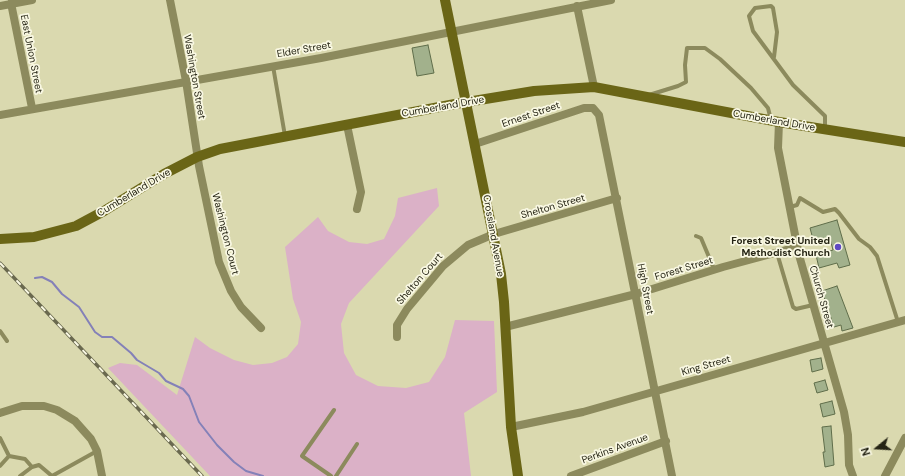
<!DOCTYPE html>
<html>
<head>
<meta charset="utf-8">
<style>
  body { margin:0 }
  #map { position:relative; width:905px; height:476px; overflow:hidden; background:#dad9af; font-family:"DM Sans",sans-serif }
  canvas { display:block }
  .north { position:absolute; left:857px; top:428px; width:40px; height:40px; -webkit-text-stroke:3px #f9f8e3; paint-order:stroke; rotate:252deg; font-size:11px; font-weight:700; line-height:16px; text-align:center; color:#252414 }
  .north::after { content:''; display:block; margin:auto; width:14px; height:18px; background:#252414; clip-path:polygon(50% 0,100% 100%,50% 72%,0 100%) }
</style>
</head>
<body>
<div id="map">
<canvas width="905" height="476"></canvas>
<div class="north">N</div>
</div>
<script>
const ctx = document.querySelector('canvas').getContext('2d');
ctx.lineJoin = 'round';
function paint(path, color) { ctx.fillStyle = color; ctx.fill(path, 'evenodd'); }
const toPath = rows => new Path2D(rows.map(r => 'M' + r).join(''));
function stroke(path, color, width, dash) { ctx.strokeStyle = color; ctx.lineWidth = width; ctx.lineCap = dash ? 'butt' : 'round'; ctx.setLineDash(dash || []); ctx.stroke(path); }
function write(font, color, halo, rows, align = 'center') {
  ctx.font = font + ' "DM Sans",sans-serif'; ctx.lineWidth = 3.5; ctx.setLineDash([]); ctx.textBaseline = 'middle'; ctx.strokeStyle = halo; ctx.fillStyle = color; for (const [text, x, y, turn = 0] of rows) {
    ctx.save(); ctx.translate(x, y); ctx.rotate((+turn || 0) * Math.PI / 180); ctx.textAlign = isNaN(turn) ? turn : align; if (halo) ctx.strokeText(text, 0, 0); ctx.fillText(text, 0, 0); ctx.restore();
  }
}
paint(toPath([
  [437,188,439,206,349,303,341,324,344,353,356,375,378,386,406,388,429,382,445,357,455,320,494,321,497,392,464,413,471,476,210,476,108,368,120,363,137,365,177,395,195,337,210,348,234,360,253,365,272,363,287,357,298,344,301,322,293,299,285,247,318,217,328,231,349,242,367,244,384,239,395,216,398,198]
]), '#dbb1c7');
stroke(toPath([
  [35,278,42,277,52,282,62,294,79,307,95,332,102,337,112,337,131,353,137,360,159,373,166,381,183,389,189,396,199,422,217,445,234,462,246,471,263,476]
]), '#8481b8', 2);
const building = toPath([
  [428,45,434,73,417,76,412,48,428,45],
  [837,220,850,265,839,268,837,263,819,268,816,255,833,250,830,239,814,243,810,228,837,220],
  [837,286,853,328,842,331,841,325,834,327,822,291,837,286],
  [821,358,823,369,812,372,810,360,821,358],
  [825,380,828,390,817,393,814,383,825,380],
  [832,401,835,414,823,417,820,404,832,401],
  [831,426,834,465,825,467,823,452,825,452,822,427,831,426]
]);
paint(building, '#a2b18c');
stroke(building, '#5f6d4a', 1);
stroke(toPath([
  [774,57,777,32,773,8,771,6,755,8,749,16,753,31,793,85,825,116,825,129],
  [273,66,285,136],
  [649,95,678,86,686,82,685,65,687,48,705,48,720,59,751,88,768,108,771,120],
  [790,207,797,205,800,198,823,212,835,209,839,213,859,239,870,247,877,256,898,322],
  [696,236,701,238,714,269],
  [777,253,793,307,796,309,813,305],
  [0,331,7,341],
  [0,438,9,456,0,466],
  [9,456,25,459,32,467],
  [20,476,32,467,39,465,52,476],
  [52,476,97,451],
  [331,476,302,456,334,410],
  [336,476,357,444]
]), '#8c8a5d', 4);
stroke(toPath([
  [170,0,186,81,199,166,219,262,231,291,241,307,261,328],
  [11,3,32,108],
  [0,6,32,0],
  [577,6,594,87],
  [0,115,321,58,611,0],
  [779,122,778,148,799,255,844,412,848,435,849,465,853,476],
  [347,125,361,192,357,209],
  [475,144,584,108,593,108,599,115,672,476],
  [505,327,636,294,723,267,797,247],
  [397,337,397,325,407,309,443,266,468,245,494,234,617,198],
  [0,413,22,406,44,406,57,410,75,421,91,439,97,451,102,476],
  [511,427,583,412,905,320],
  [571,476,666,441],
  [885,476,905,438]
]), '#8c8a5d', 8);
stroke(toPath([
  [445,0,501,274,504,302,511,427,518,476],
  [0,239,34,237,76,226,104,211,164,174,197,157,220,149,455,104,534,91,594,87,779,122,905,142]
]), '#6a6516', 10);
const rail = toPath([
  [0,263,202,476]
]);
stroke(rail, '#6a694f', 3.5);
stroke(rail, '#f9f8e3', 2, [6]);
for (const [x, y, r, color] of [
  [838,247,4,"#5f4ac3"]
]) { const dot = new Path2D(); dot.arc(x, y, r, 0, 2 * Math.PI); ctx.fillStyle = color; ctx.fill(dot); stroke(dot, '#f9f8e3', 1.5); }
write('10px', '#252414', '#f9f8e3', [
  ["Elder Street",304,50,-10],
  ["East Union Street",31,54,79],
  ["Washington Street",194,77,80],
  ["Cumberland Drive",443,107,-10],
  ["Ernest Street",531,115,-19],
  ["Cumberland Drive",774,121,10],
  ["Cumberland Drive",134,193,-31],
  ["Shelton Street",553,207,-16],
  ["Washington Court",225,234,76],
  ["Crossland Avenue",493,236,80],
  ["Forest Street",684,269,-17],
  ["Shelton Court",420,279,-49],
  ["High Street",645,289,79],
  ["Church Street",821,297,74],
  ["King Street",706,366,-16],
  ["Perkins Avenue",615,449,-20]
]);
write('bold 10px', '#252414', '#f9f8e3', [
  ["Forest Street United",830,241],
  ["Methodist Church",830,253]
], 'right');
</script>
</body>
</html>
